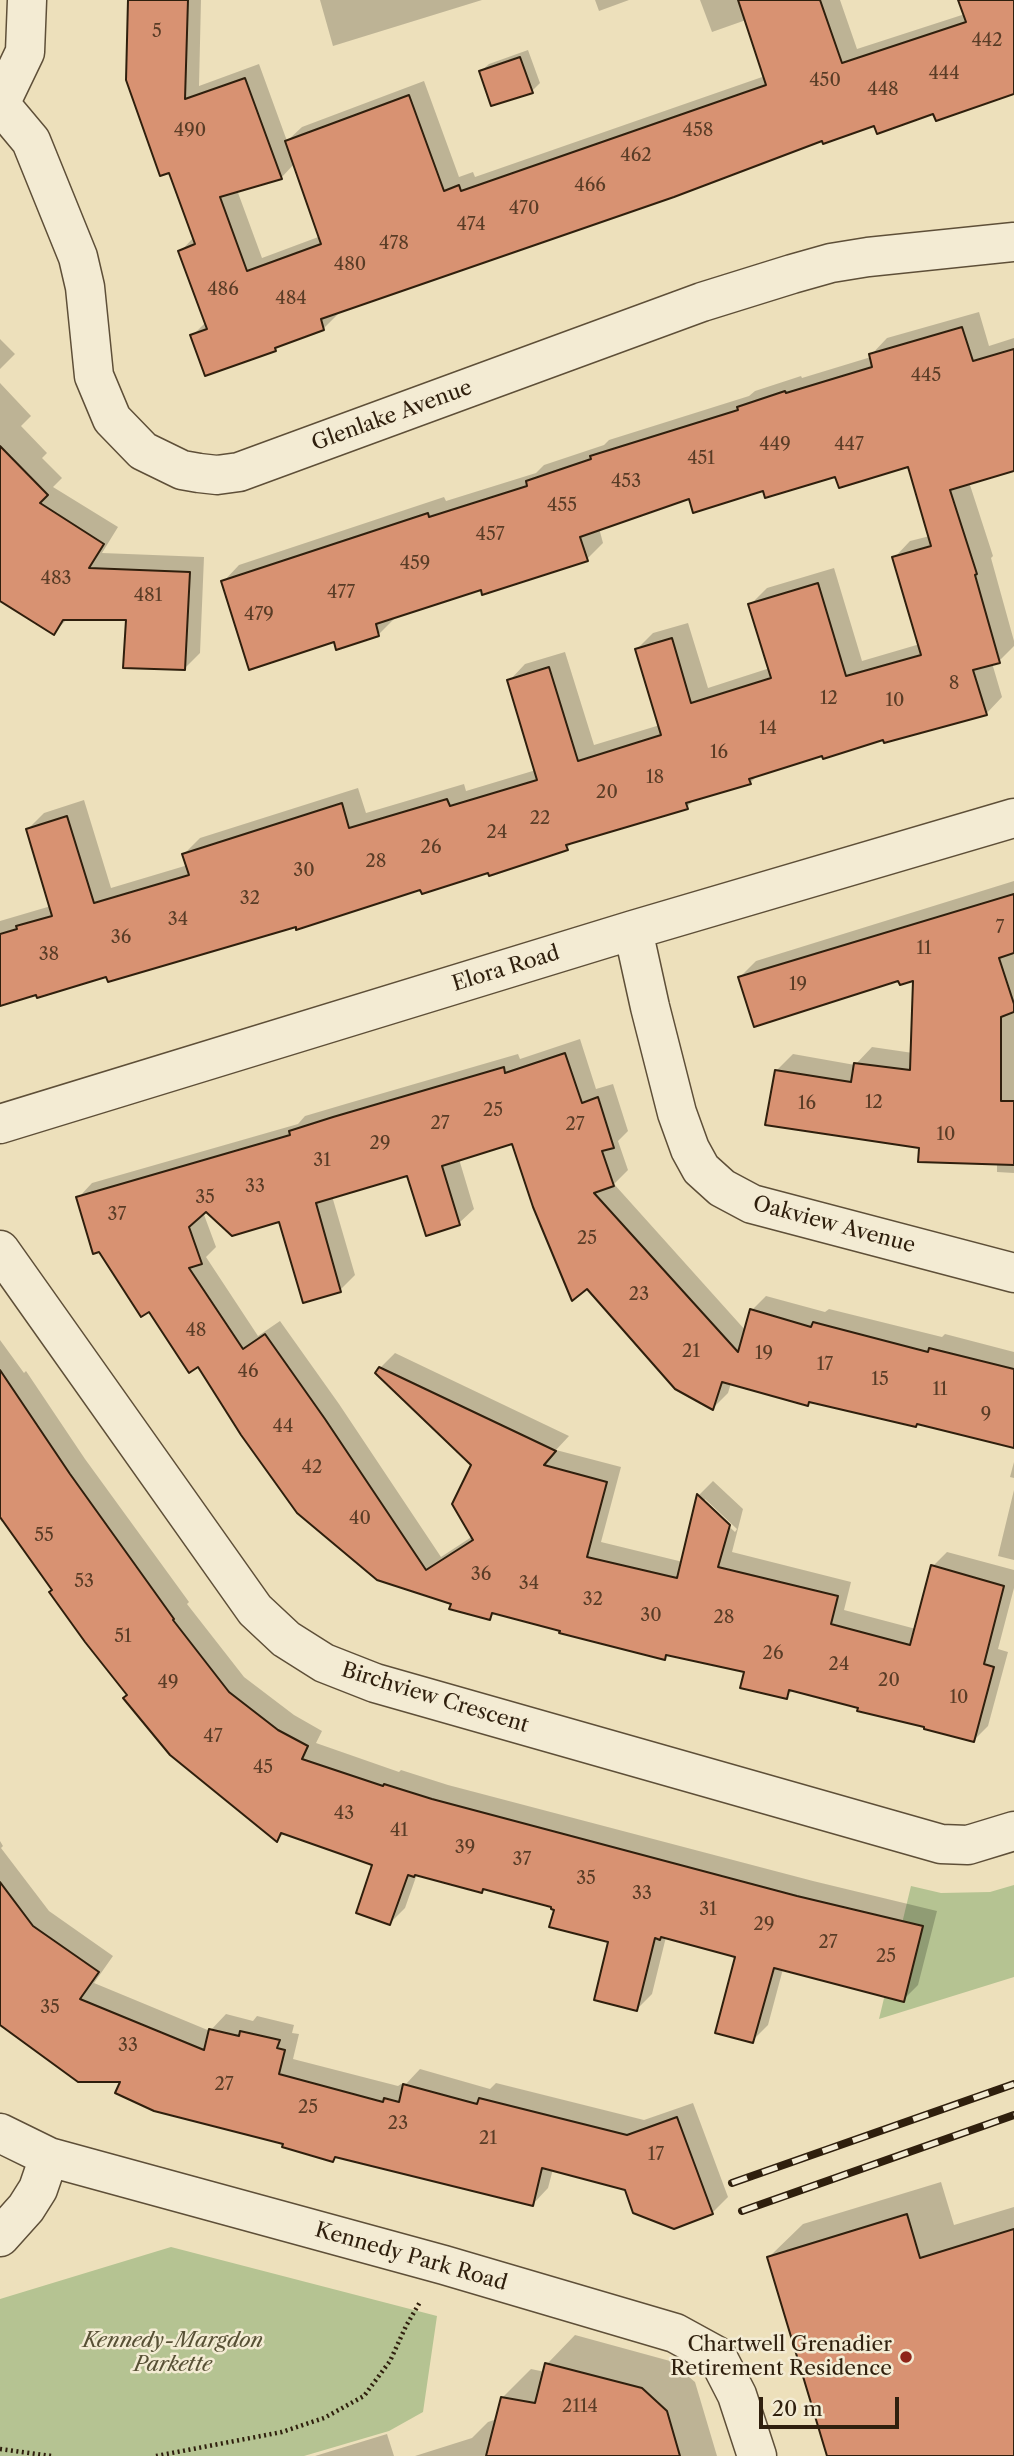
<!DOCTYPE html>
<html>
<head>
<meta charset="utf-8">
<style>
  body { margin:0 }
  #map { position:relative; width:1014px; height:2456px; overflow:hidden; background:#ede0bb; font-family:"Libre Caslon Text",serif }
  canvas { display:block }
  .scale { position:absolute; left:759px; top:2397px; width:140px; height:32px; box-sizing:border-box; border:4px solid #2f1f0d; border-top:0; padding-left:9px; font-size:21px; line-height:24px; white-space:nowrap; color:#2f1f0d; -webkit-text-stroke:5px #f3ebd3; paint-order:stroke }
</style>
</head>
<body>
<div id="map">
<canvas width="1014" height="2456"></canvas>
<div class="scale">20 m</div>
</div>
<script>
const ctx = document.querySelector('canvas').getContext('2d');
ctx.lineJoin = 'round';
function paint(path, color) { ctx.fillStyle = color; ctx.fill(path, 'evenodd'); }
const toPath = rows => new Path2D(rows.map(r => 'M' + r).join(''));
function stroke(path, color, width, dash) { ctx.strokeStyle = color; ctx.lineWidth = width; ctx.lineCap = dash ? 'butt' : 'round'; ctx.setLineDash(dash || []); ctx.stroke(path); }
function write(font, color, halo, rows, align = 'center') {
  ctx.font = font + ' "Libre Caslon Text",serif'; ctx.lineWidth = 5; ctx.setLineDash([]); ctx.textBaseline = 'middle'; ctx.strokeStyle = halo; ctx.fillStyle = color; for (const [text, x, y, turn = 0] of rows) {
    ctx.save(); ctx.translate(x, y); ctx.rotate((+turn || 0) * Math.PI / 180); ctx.textAlign = isNaN(turn) ? turn : align; if (halo) ctx.strokeText(text, 0, 0); ctx.fillText(text, 0, 0); ctx.restore();
  }
}
paint(toPath([
  [1014,1885,1014,1977,879,2019,911,1886,941,1893,990,1892],
  [171,2247,437,2316,423,2412,389,2431,304,2456,0,2456,0,2299]
]), '#b5c392');
paint(toPath([
  [131,0,201,0,199,86,259,64,287,141,302,127,424,81,459,177,473,172,475,177,765,76,746,20,712,32,700,0,840,0,857,49,965,14,960,0,1014,0,1014,91,934,112,875,124,823,139,337,311,338,314,323,329,280,345,275,349,192,336,206,322,180,252,194,237],
  [295,163,321,236,262,258,237,190,281,178],
  [320,0,482,0,333,46],
  [595,0,629,0,599,11],
  [528,50,540,83,532,91,481,71,489,64],
  [979,312,989,346,1014,338,1014,469,969,482,993,556,991,558,1014,641,1014,646,999,661,992,663,1002,697,986,714,823,754,759,774,750,783,695,799,687,807,574,841,567,848,489,871,0,1004,0,921,51,906,28,829,44,813,84,800,111,888,188,865,184,854,200,838,358,788,366,813,464,784,466,791,536,770,509,681,525,664,565,652,594,745,660,725,637,649,653,633,688,623,708,688,770,668,750,605,767,588,834,568,862,661,920,644,894,558,910,541,930,536,910,465,837,474,764,488,690,497,599,528,603,543,587,559,482,588,395,618,379,634,337,648,335,640,223,582,239,565,444,497,446,501,536,473,544,465,604,445,609,440,749,396,755,391,801,376,802,378,871,357,871,355,887,338],
  [0,339,15,354,0,369],
  [0,383,31,416,21,426,47,453,42,458,62,478,53,487,118,527,102,553,204,557,200,653,184,669,127,618,68,618,54,633,0,552],
  [1014,881,1014,1173,997,1172,997,1163,920,1146,777,1070,793,1054,855,1065,872,1047,913,1053,915,979,740,977,756,961],
  [580,1039,596,1089,613,1084,628,1131,618,1141,628,1170,614,1184,746,1331,752,1310,766,1296,825,1312,829,1309,942,1337,945,1334,1014,1352,1014,1446,918,1422,810,1401,808,1404,731,1383,728,1393,713,1408,513,1142,459,1159,474,1209,459,1223,408,1174,332,1196,355,1275,340,1290,280,1219,207,1210,203,1212,216,1247,206,1257,258,1336,280,1321,339,1404,441,1557,473,1536,473,1464,380,1368,395,1353,569,1436,556,1450,621,1467,601,1542,683,1562,699,1495,713,1481,743,1509,732,1552,851,1582,844,1610,916,1629,933,1566,947,1552,1014,1570,1014,1588,998,1649,1008,1652,988,1726,973,1741,860,1706,794,1689,786,1697,746,1671,669,1653,664,1659,496,1612,490,1618,453,1602,198,1364,78,1198,92,1183,298,1124,305,1116,349,1103,518,1054,520,1059],
  [705,1499,737,1529,735,1532,705,1504],
  [0,1340,24,1373,26,1371,85,1459,189,1602,187,1604,244,1677,294,1715,322,1731,316,1743,399,1772,401,1770,448,1785,813,1881,937,1911,918,1985,903,2000,783,1969,768,2025,752,2041,737,1956,666,1937,652,1994,637,2009,610,1940,554,1905,485,1888,482,1891,417,1874,405,1908,390,1923,375,1864,284,1833,277,1840,129,1694,4,1520,2,1522,0,1519],
  [1014,1462,1014,1478,1010,1477],
  [1014,1490,1014,1560,998,1556],
  [0,1841,3,1846,1,1848,49,1911,113,1956,94,1983,210,2031,226,2014,253,2021,257,2016,294,2025,292,2033,299,2034,293,2059,398,2086,401,2084,405,2085,420,2069,490,2089,496,2083,644,2120,693,2103,728,2197,712,2213,553,2169,548,2188,533,2204,337,2156,333,2160,122,2080,0,2014],
  [941,2182,954,2225,1014,2207,1014,2456,829,2456,769,2257,803,2224],
  [575,2335,670,2361,695,2382,717,2456,415,2456,472,2438,488,2422,497,2419,502,2398,531,2369,545,2372,547,2364],
  [387,2434,394,2456,315,2456]
]), '#0003');
const building = toPath([
  [128,0,188,0,185,99,245,78,282,179,220,197,247,271,321,244,285,141,409,95,444,191,459,185,461,191,766,85,738,0,820,0,842,63,966,22,958,0,1014,0,1014,94,936,121,933,114,877,134,874,126,823,144,822,141,674,197,321,319,324,330,275,348,276,351,205,376,190,335,207,329,178,251,195,244,169,173,160,176,126,80,128,0],
  [520,57,533,93,491,106,479,71,520,57],
  [962,327,973,361,1014,349,1014,471,950,490,977,574,975,575,1000,663,973,670,987,715,884,743,883,740,823,759,822,756,749,779,751,784,686,803,688,809,566,845,568,850,489,876,488,873,422,894,420,890,296,930,296,927,108,982,106,977,37,998,36,995,0,1006,0,934,17,929,16,926,52,916,26,829,67,816,94,903,189,875,182,854,342,803,349,828,447,799,450,806,537,780,507,680,549,667,578,761,661,735,635,649,672,638,691,703,771,678,748,604,818,583,846,676,921,655,892,557,931,546,908,467,839,488,835,477,765,498,763,491,693,513,689,499,580,537,588,561,482,595,481,590,376,624,379,636,336,650,334,642,249,670,221,581,428,513,429,517,527,486,526,481,591,459,590,456,738,410,737,407,785,391,786,393,872,367,869,354,962,327],
  [0,446,48,495,40,503,104,544,89,568,190,572,185,670,123,668,126,620,63,620,54,635,0,601,0,446],
  [1014,894,1014,953,999,958,1014,1004,1014,1012,1001,1017,1001,1101,1014,1101,1014,1165,918,1162,919,1148,765,1125,775,1070,851,1082,854,1063,910,1070,913,981,900,985,898,981,754,1027,738,977,1014,894],
  [565,1053,582,1103,598,1097,614,1148,602,1151,614,1186,594,1193,738,1352,750,1309,811,1327,813,1322,928,1352,929,1348,1014,1369,1014,1448,917,1424,916,1427,809,1402,808,1406,722,1382,713,1410,675,1389,587,1289,572,1301,533,1207,512,1144,442,1166,460,1225,426,1236,407,1176,316,1203,341,1292,303,1303,279,1222,232,1236,206,1212,189,1227,202,1264,189,1268,243,1349,265,1334,325,1419,426,1570,473,1540,452,1504,471,1465,375,1373,379,1367,556,1451,544,1465,607,1482,587,1557,677,1578,697,1494,730,1525,718,1567,838,1596,831,1624,910,1645,931,1565,1004,1586,984,1664,994,1667,974,1742,924,1729,924,1727,857,1711,858,1708,789,1690,787,1699,740,1688,744,1672,666,1655,665,1660,559,1633,560,1631,492,1613,490,1620,449,1609,451,1604,377,1580,297,1513,241,1435,198,1367,189,1373,149,1312,141,1317,99,1252,93,1254,76,1197,290,1135,289,1131,333,1117,504,1067,505,1073,565,1053],
  [0,1370,70,1474,174,1619,173,1620,229,1692,278,1730,308,1746,302,1759,383,1786,384,1784,432,1799,797,1896,923,1926,904,2002,774,1968,753,2043,715,2033,735,1957,661,1937,660,1940,655,1938,637,2011,594,2000,608,1942,549,1927,554,1910,551,1909,551,1907,483,1889,482,1893,415,1875,414,1877,408,1875,390,1925,356,1913,372,1865,281,1833,277,1842,170,1755,123,1698,127,1695,85,1642,49,1592,52,1590,0,1517,0,1370],
  [0,1882,33,1926,99,1972,80,1999,204,2050,209,2029,239,2036,240,2031,280,2040,277,2048,285,2050,279,2074,383,2102,384,2098,399,2102,403,2084,477,2104,479,2098,627,2135,677,2117,713,2214,674,2229,633,2213,625,2190,542,2168,533,2206,335,2157,333,2162,282,2147,283,2144,154,2111,115,2093,120,2082,78,2082,0,2025,0,1882],
  [907,2214,920,2258,1014,2229,1014,2456,827,2456,767,2257,907,2214],
  [545,2363,642,2388,667,2411,680,2456,486,2456,501,2397,535,2403,545,2363]
]);
paint(building, '#d89272');
stroke(building, '#2f1f0d', 2);
const street = toPath([
  [0,104,31,141,78,257,85,287,94,376,112,419,143,451,182,470,199,473,217,475,239,472,702,302,792,274,831,263,868,257,1014,242],
  [0,104,25,52,27,0],
  [633,930,650,1007,677,1113,690,1149,701,1169,722,1188,752,1204,1014,1273],
  [0,1124,633,930,1014,818],
  [0,1250,255,1610,286,1639,324,1663,375,1683,941,1844,968,1845,1014,1831],
  [0,2133,49,2157,444,2265,675,2333,717,2356,737,2395,757,2456],
  [0,2237,26,2208,38,2189,49,2157]
]);
stroke(street, '#5e4f38', 41);
stroke(toPath([
  [0,2449,52,2456],
  [156,2456,282,2432,324,2418,364,2396,390,2361,406,2326,420,2302]
]), '#2f1f0d', 4.5, [2, 3.5]);
stroke(street, '#f3ebd3', 38);
const rail = toPath([
  [732,2183,1014,2084],
  [742,2211,1014,2115]
]);
stroke(rail, '#2f1f0d', 8);
stroke(rail, '#f3ebd3', 5, [16]);
for (const [x, y, r, color] of [
  [906,2357,7,"#8f2418"]
]) { const dot = new Path2D(); dot.arc(x, y, r, 0, 2 * Math.PI); ctx.fillStyle = color; ctx.fill(dot); stroke(dot, '#f3ebd3', 2.5); }
write('18px', '#593c26', null, [
  ["5",157,32],
  ["442",987,41],
  ["444",944,74],
  ["450",825,81],
  ["448",883,90],
  ["490",190,131],
  ["458",698,131],
  ["462",636,156],
  ["466",590,186],
  ["470",524,209],
  ["474",471,225],
  ["478",394,244],
  ["480",350,265],
  ["486",223,290],
  ["484",291,299],
  ["445",926,376],
  ["449",775,445],
  ["447",849,445],
  ["451",701,459],
  ["453",626,482],
  ["455",562,506],
  ["457",490,535],
  ["459",415,564],
  ["483",56,579],
  ["477",341,593],
  ["481",148,596],
  ["479",259,615],
  ["8",954,684],
  ["12",829,699],
  ["10",895,701],
  ["14",768,729],
  ["16",719,753],
  ["18",655,778],
  ["20",607,793],
  ["22",540,819],
  ["24",497,833],
  ["26",431,848],
  ["28",376,862],
  ["30",304,871],
  ["32",250,899],
  ["34",178,920],
  ["7",1000,928],
  ["36",121,938],
  ["11",924,949],
  ["38",49,955],
  ["19",798,985],
  ["12",874,1103],
  ["16",807,1104],
  ["25",493,1111],
  ["27",440,1124],
  ["27",575,1125],
  ["10",946,1135],
  ["29",380,1144],
  ["31",322,1161],
  ["33",255,1187],
  ["35",205,1198],
  ["37",117,1215],
  ["25",587,1239],
  ["23",639,1295],
  ["48",196,1331],
  ["21",691,1352],
  ["19",764,1354],
  ["17",825,1365],
  ["46",248,1372],
  ["15",880,1380],
  ["11",940,1390],
  ["9",986,1415],
  ["44",283,1427],
  ["42",312,1468],
  ["40",360,1519],
  ["55",44,1536],
  ["36",481,1575],
  ["53",84,1582],
  ["34",529,1584],
  ["32",593,1600],
  ["30",651,1616],
  ["28",724,1618],
  ["51",123,1637],
  ["26",773,1654],
  ["24",839,1665],
  ["20",889,1681],
  ["49",168,1683],
  ["10",959,1698],
  ["47",213,1737],
  ["45",263,1768],
  ["43",344,1814],
  ["41",399,1831],
  ["39",465,1848],
  ["37",522,1860],
  ["35",586,1879],
  ["33",642,1894],
  ["31",708,1910],
  ["29",764,1925],
  ["27",828,1943],
  ["25",886,1957],
  ["35",50,2008],
  ["33",128,2046],
  ["27",224,2085],
  ["25",308,2108],
  ["23",398,2124],
  ["21",488,2139],
  ["17",656,2155],
  ["2114",580,2407]
]);
write('21px', '#2f1f0d', '#f3ebd3', [
  ["Glenlake Avenue",392,416,-20],
  ["Elora Road",506,969,-17],
  ["Oakview Avenue",834,1225,15],
  ["Birchview Crescent",435,1698,17],
  ["Kennedy Park Road",411,2257,16]
]);
write('italic 21px', '#575035', '#f3ebd3', [
  ["Kennedy-Margdon",173,2341],
  ["Parkette",173,2365]
]);
write('21px', '#2f1f0d', '#f3ebd3', [
  ["Chartwell Grenadier",892,2345],
  ["Retirement Residence",892,2369]
], 'right');
</script>
</body>
</html>
